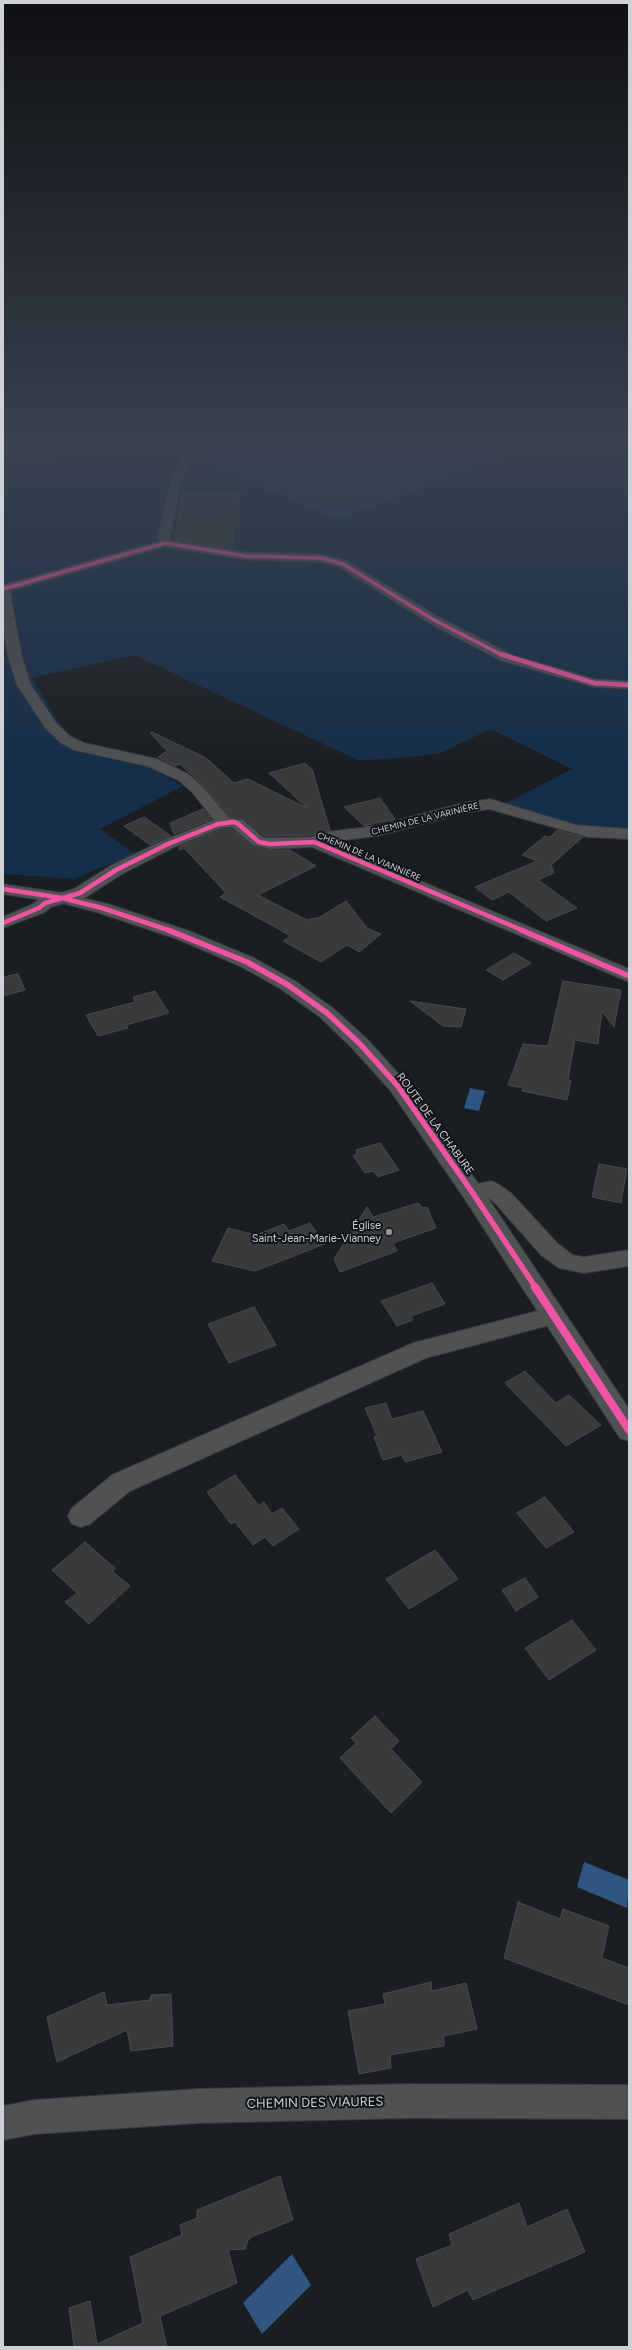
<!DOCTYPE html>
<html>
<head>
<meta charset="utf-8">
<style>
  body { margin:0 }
  #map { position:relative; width:632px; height:2350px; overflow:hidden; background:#1b1e21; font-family:Figtree,sans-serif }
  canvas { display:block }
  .frame { position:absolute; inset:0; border:4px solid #ced1d5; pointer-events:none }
</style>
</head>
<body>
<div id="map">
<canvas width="632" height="2350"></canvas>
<div class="frame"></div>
</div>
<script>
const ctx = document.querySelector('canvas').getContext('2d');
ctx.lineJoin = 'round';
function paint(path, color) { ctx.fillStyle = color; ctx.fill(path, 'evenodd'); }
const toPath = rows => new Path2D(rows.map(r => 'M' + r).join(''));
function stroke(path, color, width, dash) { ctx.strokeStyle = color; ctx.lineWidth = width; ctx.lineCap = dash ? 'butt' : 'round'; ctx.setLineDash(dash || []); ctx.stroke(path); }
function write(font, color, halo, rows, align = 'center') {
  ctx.font = font + ' Figtree,sans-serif'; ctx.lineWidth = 4; ctx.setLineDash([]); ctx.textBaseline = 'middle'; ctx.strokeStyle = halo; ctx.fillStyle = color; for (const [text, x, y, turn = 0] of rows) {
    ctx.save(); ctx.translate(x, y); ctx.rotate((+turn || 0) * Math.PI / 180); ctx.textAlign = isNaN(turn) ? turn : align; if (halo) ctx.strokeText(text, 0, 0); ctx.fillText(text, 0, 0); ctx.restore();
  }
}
paint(toPath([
  [3,442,218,442,185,456,339,520,541,442,629,442,629,828,585,828,504,804,572,769,491,729,440,753,394,759,358,760,134,655,32,678,64,731,93,748,148,766,183,786,100,829,135,854,74,879,3,874]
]), '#152e49');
paint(toPath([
  [218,442,541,442,339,520,184,456]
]), '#184065');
paint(toPath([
  [470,1088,485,1091,479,1111,464,1108],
  [584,1862,629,1880,627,1908,577,1887],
  [292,2254,311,2285,262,2334,243,2303]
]), '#2e5681');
stroke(toPath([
  [3,456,45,455,90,449,122,451,163,442]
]), '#2e5681', 4);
const building = toPath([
  [182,492,240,492,238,528,234,528,232,548,175,539,182,492],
  [152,732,206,758,234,783,248,779,307,808,269,773,305,763,312,769,330,830,312,835,265,836,244,819,230,817,203,785,180,764,175,766,158,757,167,751,150,733,152,732],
  [380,798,395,819,364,826,344,807,380,798],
  [203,809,212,819,174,834,170,823,203,809],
  [144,817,171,836,150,845,124,826,144,817],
  [221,829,232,829,253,846,270,850,290,850,316,866,258,895,307,920,320,917,346,901,367,928,381,934,359,952,347,945,321,962,283,941,291,936,220,897,226,893,184,848,180,850,179,847,221,829],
  [557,830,583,837,551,865,554,873,538,880,577,908,546,921,509,892,492,900,475,887,537,861,522,855,545,836,550,837,557,830],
  [514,953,531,963,503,980,486,970,514,953],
  [18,974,25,990,3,996,3,977,18,974],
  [563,981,621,990,614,1027,602,1011,598,1044,575,1040,568,1080,571,1081,567,1100,522,1091,523,1088,508,1085,523,1044,548,1046,563,981],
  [155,991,169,1013,126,1025,128,1028,98,1036,86,1015,135,1002,133,997,155,991],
  [410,1001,466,1009,461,1027,443,1026,410,1001],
  [380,1143,399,1170,378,1177,373,1171,365,1173,353,1156,357,1154,356,1150,380,1143],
  [599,1164,627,1169,621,1203,592,1197,599,1164],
  [418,1203,423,1208,427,1207,436,1228,393,1243,397,1251,340,1272,334,1259,367,1207,373,1217,418,1203],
  [310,1223,325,1244,255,1271,212,1261,228,1228,256,1235,284,1224,289,1231,310,1223],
  [432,1283,445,1304,411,1316,413,1320,397,1326,381,1301,432,1283],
  [254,1307,276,1345,229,1363,208,1324,254,1307],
  [525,1371,556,1403,569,1395,601,1425,566,1446,505,1383,525,1371],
  [386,1403,392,1419,423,1411,442,1452,405,1462,402,1455,383,1460,374,1437,377,1436,365,1408,386,1403],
  [235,1475,259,1506,264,1502,272,1514,282,1508,299,1529,273,1546,265,1537,253,1545,235,1522,231,1524,207,1492,235,1475],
  [545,1497,574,1532,546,1548,517,1513,545,1497],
  [85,1542,115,1568,113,1572,130,1586,89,1624,65,1602,77,1593,52,1570,85,1542],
  [435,1550,458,1579,409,1609,386,1579,435,1550],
  [525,1578,538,1597,516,1611,502,1590,525,1578],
  [572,1620,596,1650,549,1680,525,1648,572,1620],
  [375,1716,399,1741,391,1749,422,1782,391,1813,340,1758,356,1743,351,1738,375,1716],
  [518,1902,560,1919,563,1909,609,1926,602,1958,629,1968,629,2005,504,1958,518,1902],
  [431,1982,432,1991,466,1983,477,2029,444,2036,444,2046,390,2055,391,2068,359,2074,348,2011,385,2004,383,1994,431,1982],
  [104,1992,107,2005,150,2000,151,1995,171,1994,173,2046,131,2051,127,2030,57,2062,47,2017,104,1992],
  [280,2176,293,2220,249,2238,245,2249,228,2250,237,2283,160,2316,167,2347,74,2347,69,2308,90,2301,97,2344,143,2323,130,2257,182,2235,180,2225,197,2218,197,2210,280,2176],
  [519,2203,527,2227,567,2209,585,2252,473,2300,468,2290,433,2307,416,2259,452,2245,449,2234,519,2203]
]);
paint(building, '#383a3c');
stroke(building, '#47494b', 1);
const minor = toPath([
  [188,442,198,442,181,482,170,535,171,540,245,552,322,554,347,561,439,617,512,655,595,679,629,681,629,689,594,687,502,661,429,623,339,567,321,562,245,560,165,547,10,591,22,657,31,685,56,723,71,737,84,743,157,759,188,774,202,786,229,818,243,820,264,838,311,837,326,832,376,826,463,803,490,799,576,825,629,829,629,839,588,837,489,809,464,813,377,836,328,842,629,969,629,982,312,847,270,849,253,845,232,827,221,828,174,847,122,874,86,897,51,907,45,912,3,928,3,917,33,904,39,899,74,889,110,866,162,841,214,820,192,792,178,780,147,766,74,750,61,743,46,729,17,685,8,657,3,626,3,585,159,541,158,535,171,482,188,442],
  [491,1181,498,1184,511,1193,558,1244,573,1255,584,1257,629,1250,629,1266,584,1273,559,1268,542,1256,495,1203,487,1197,472,1200,464,1197,461,1192,464,1187,491,1181],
  [553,1307,561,1310,565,1316,561,1322,426,1358,130,1491,90,1524,81,1527,72,1524,68,1516,72,1508,112,1475,413,1343,553,1307],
  [410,2084,629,2085,629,2119,410,2118,198,2123,34,2134,3,2140,3,2106,34,2100,198,2089,410,2084]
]);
const secondary = toPath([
  [3,884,62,893,108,904,189,931,254,958,295,981,334,1009,367,1039,404,1080,480,1186,629,1409,629,1441,620,1438,464,1198,390,1090,353,1049,320,1017,281,989,240,966,177,939,96,912,62,903,3,894,3,884]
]);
stroke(minor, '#36383b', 2);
stroke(secondary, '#36383b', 2);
paint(minor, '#4f5153');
paint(secondary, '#4f5153');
stroke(toPath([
  [3,589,165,543,245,556,322,558,343,564,434,620,502,655]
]), '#f153a3', 3.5);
stroke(toPath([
  [500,654,594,683,629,685],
  [3,889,62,898,102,908,171,931],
  [3,923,39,908,45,903,80,893,116,870,168,844,218,824,233,822,237,823,259,842,270,844,314,842,524,931]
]), '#f153a3', 4.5);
stroke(toPath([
  [168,930,247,962,288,985,327,1013,360,1044,397,1085,472,1192,536,1288],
  [521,930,629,976]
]), '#f153a3', 5.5);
stroke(toPath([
  [535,1287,629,1430]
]), '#f153a3', 8);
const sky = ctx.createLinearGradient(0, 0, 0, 771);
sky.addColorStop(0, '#0f1012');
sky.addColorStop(0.57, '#39414e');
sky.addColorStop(1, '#39414e00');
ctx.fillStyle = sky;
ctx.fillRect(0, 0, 632, 771);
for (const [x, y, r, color] of [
  [389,1232,4,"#8f9296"]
]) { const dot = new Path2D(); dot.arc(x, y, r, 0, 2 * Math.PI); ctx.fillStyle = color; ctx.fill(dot); stroke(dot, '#10141a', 1.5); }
write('9px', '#ced1d5', '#10141a', [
  ["CHEMIN DE LA VARINIÈRE",425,819,-14],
  ["CHEMIN DE LA VIANNIÈRE",369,857,23]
]);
write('11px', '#ced1d5', '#10141a', [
  ["ROUTE DE LA CHABURE",435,1124,54]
]);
write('11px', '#ced1d5', '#10141a', [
  ["Église",381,1226],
  ["Saint-Jean-Marie-Vianney",381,1239]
], 'right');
write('13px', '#ced1d5', '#10141a', [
  ["CHEMIN DES VIAURES",315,2103,-1]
]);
</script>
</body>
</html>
